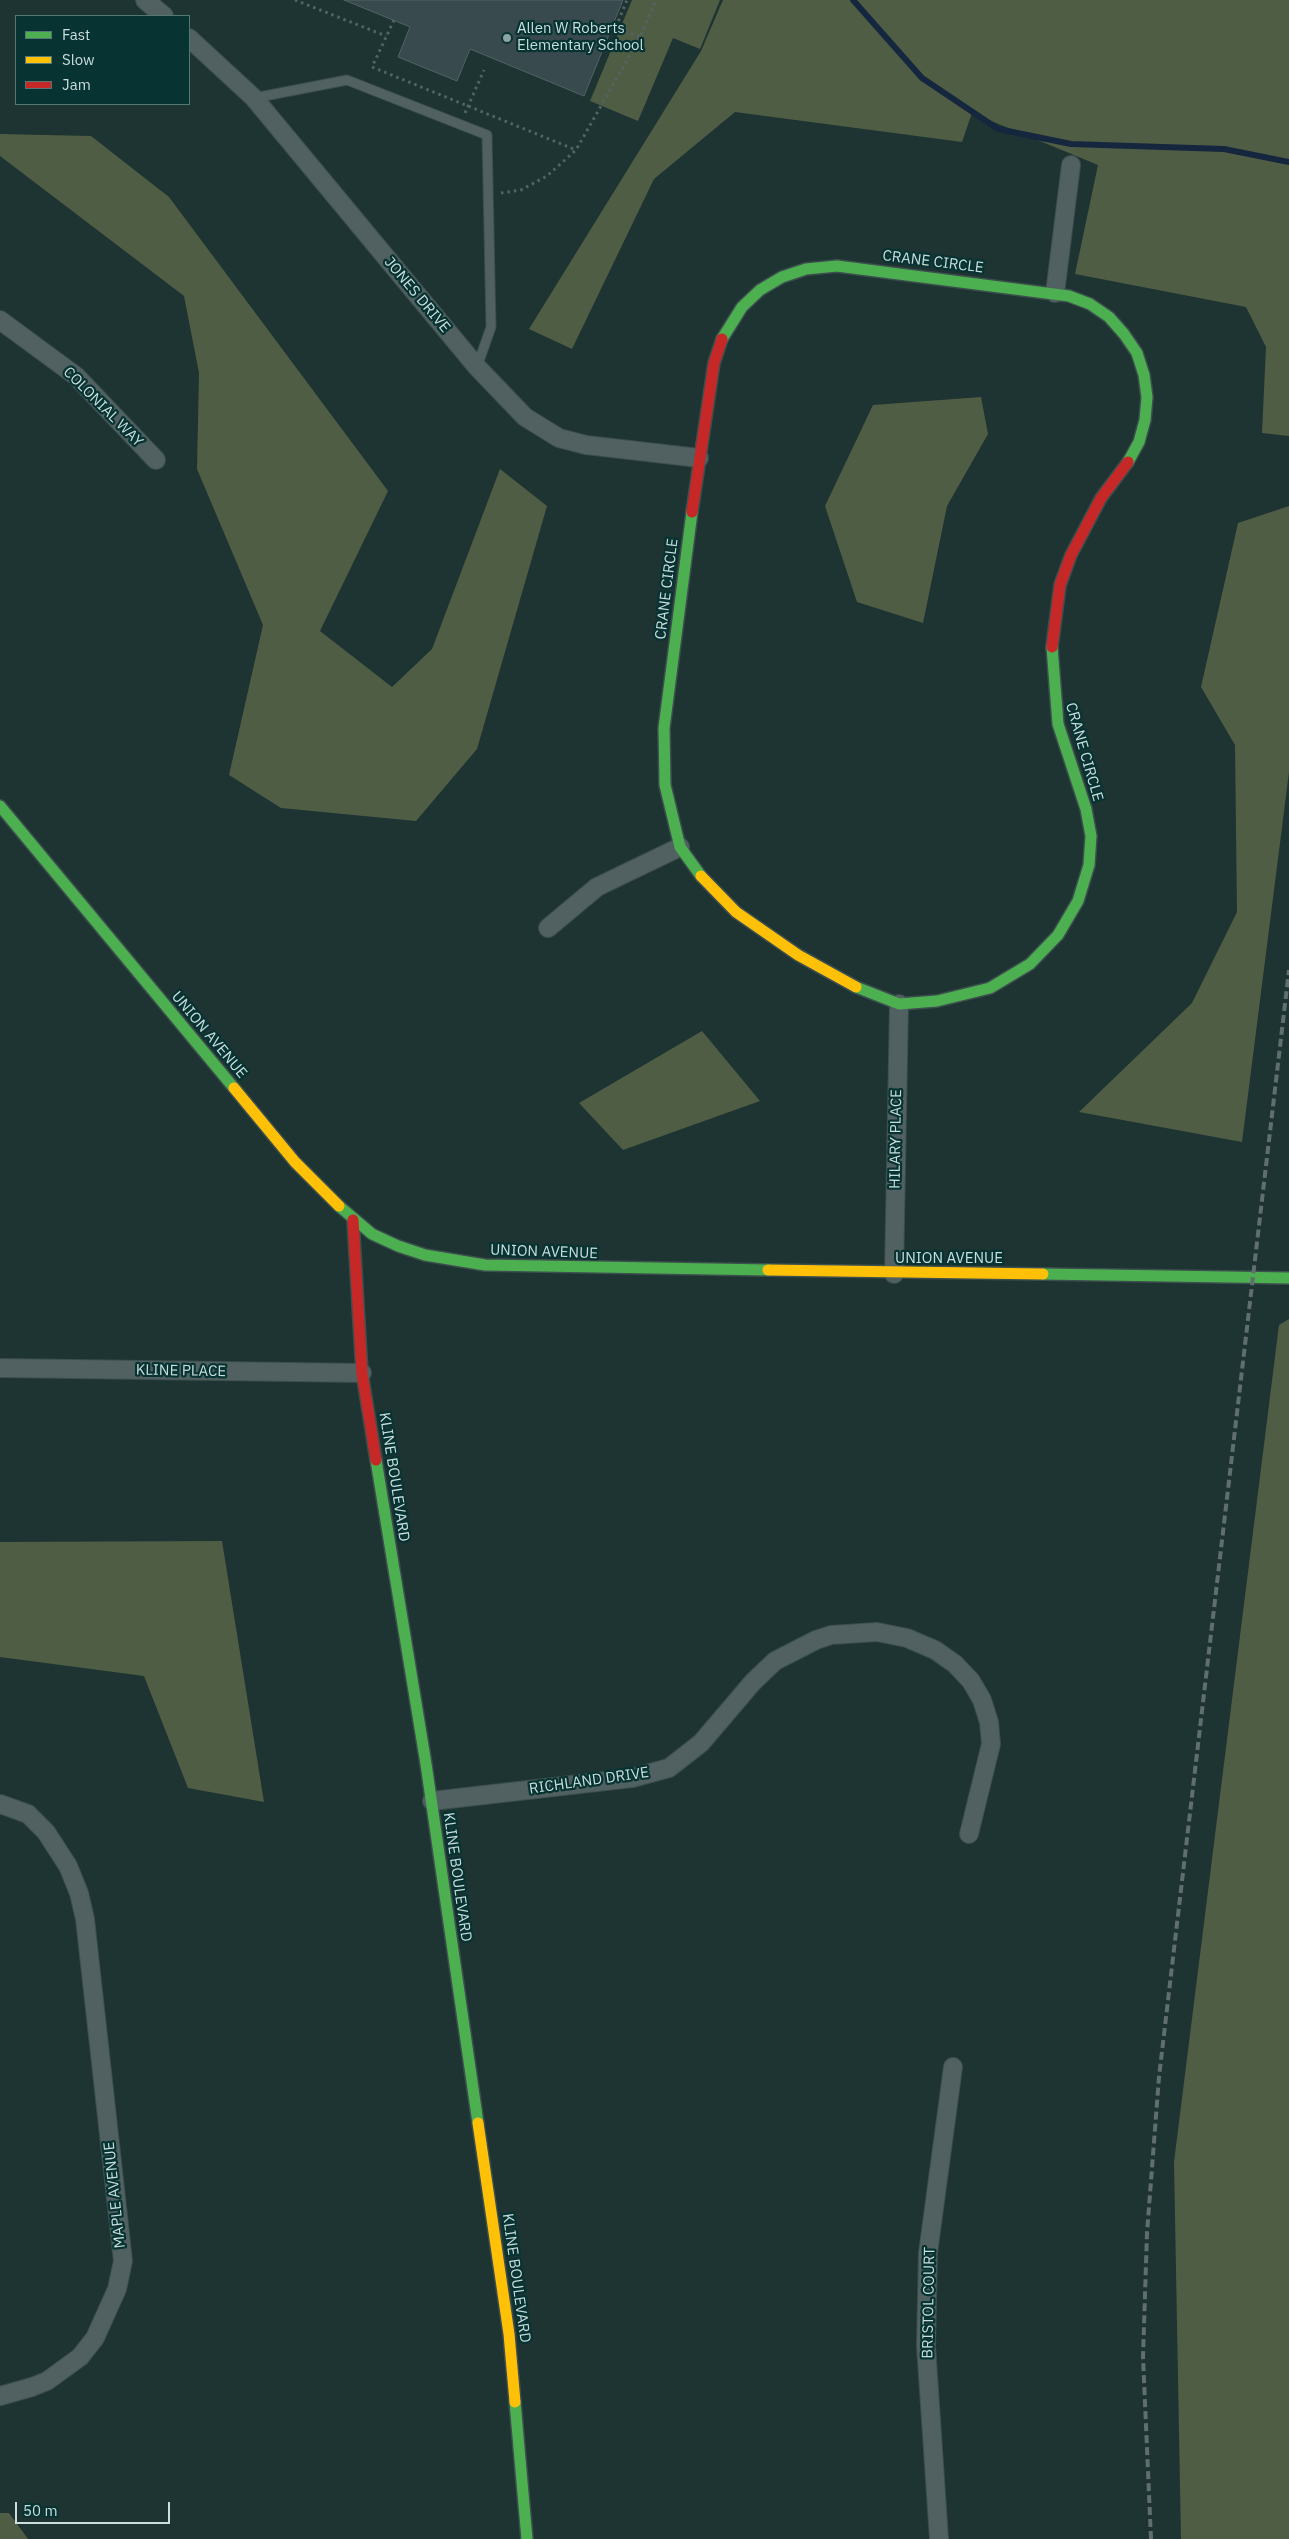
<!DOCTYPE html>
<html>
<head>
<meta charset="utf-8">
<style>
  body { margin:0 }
  #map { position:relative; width:1289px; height:2539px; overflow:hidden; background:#1d3433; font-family:"IBM Plex Sans",sans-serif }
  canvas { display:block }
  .legend { position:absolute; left:15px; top:15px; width:175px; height:90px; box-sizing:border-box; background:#073332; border:1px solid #557776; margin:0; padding:6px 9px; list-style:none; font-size:15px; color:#c9dedd }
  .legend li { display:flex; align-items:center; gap:10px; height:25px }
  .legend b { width:25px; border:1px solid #557776 }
  .scale { position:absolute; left:15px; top:2502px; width:155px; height:22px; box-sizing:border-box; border:2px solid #c9dedd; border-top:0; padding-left:6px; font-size:15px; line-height:18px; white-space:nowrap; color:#c9dedd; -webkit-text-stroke:4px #073332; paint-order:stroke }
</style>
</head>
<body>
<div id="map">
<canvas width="1289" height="2539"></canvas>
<ul class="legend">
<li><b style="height:6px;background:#4caf50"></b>Fast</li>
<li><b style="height:6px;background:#ffc107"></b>Slow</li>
<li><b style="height:6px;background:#c62828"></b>Jam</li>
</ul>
<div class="scale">50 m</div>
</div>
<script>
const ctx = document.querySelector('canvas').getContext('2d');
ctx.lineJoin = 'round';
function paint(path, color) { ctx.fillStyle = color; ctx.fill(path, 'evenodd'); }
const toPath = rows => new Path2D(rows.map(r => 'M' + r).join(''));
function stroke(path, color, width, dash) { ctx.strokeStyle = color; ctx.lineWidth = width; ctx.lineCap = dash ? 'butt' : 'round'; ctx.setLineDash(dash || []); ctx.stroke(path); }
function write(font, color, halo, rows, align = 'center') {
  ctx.font = font + ' "IBM Plex Sans",sans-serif'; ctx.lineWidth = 4.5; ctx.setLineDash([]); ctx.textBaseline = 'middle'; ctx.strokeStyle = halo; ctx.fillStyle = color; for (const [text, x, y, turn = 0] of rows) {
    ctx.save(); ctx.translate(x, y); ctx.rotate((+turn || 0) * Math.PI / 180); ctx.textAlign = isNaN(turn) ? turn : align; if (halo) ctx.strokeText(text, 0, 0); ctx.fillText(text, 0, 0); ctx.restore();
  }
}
paint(toPath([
  [632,0,720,0,700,49,673,38,638,121,590,101],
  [723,0,1289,0,1289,436,1262,433,1266,347,1246,307,1075,274,1098,165,972,113,962,142,735,112,654,179,572,349,529,329,701,51],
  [0,134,91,136,169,197,388,491,320,631,392,687,432,649,500,469,547,506,477,749,416,821,281,808,229,775,263,625,197,469,199,373,184,296,0,156],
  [981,397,988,434,947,506,923,623,857,602,825,506,873,405],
  [1289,506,1289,772,1242,1142,1079,1112,1192,1003,1237,912,1235,745,1201,687,1238,523],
  [702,1031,760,1101,623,1150,579,1103],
  [1289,1319,1289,2539,1181,2539,1174,2162,1279,1325],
  [222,1541,264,1802,188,1788,144,1676,0,1657,0,1542],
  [0,2513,9,2513,28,2539,0,2539]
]), '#505d45');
stroke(toPath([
  [853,0,922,78,998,129,1071,144,1224,149,1289,162]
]), '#15263f', 6);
const building = toPath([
  [344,0,623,0,584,96,470,49,457,81,398,57,410,27,344,0]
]);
paint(building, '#384a4d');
stroke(building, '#516365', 1);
const lane = toPath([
  [254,98,347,80,487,135,491,327,477,367]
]);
const street = toPath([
  [145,0,164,16],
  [189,38,254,98,477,367,525,417,559,438,586,445,699,458],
  [1055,293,1071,165],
  [0,320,76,376,156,460],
  [548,928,597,887,680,847],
  [894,1274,899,1004],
  [0,1368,362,1373],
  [432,1801,632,1778,669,1768,701,1743,753,1682,775,1661,816,1640,831,1635,877,1632,907,1638,935,1650,955,1664,971,1681,982,1700,989,1722,991,1744,969,1834],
  [0,1804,28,1814,46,1832,68,1866,79,1893,85,1919,123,2261,117,2289,95,2338,80,2357,47,2381,32,2387,0,2396],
  [939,2539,926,2346,928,2253,953,2067]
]);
const fast = toPath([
  [837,266,1069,296,1090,304,1109,317,1124,334,1137,353,1144,375,1147,397,1145,420,1139,442,1128,462],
  [722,339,742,307,760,290,782,277,806,269,837,266],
  [692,512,664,728,665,785,680,847,701,876],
  [0,806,234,1088],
  [856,987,899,1004,937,1001,990,988,1030,964,1058,935,1078,901,1089,865,1091,836,1086,809,1058,724,1052,647],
  [339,1206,372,1234,398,1246,425,1255,485,1265,768,1270],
  [1043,1274,1289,1278],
  [376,1460,426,1764,478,2123],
  [515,2402,527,2539]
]);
const slow = toPath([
  [701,876,736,912,798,955,856,987],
  [234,1088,295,1162,339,1206],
  [768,1270,1043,1274],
  [478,2123,509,2334,515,2402]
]);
const jam = toPath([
  [692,512,714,363,722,339],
  [1052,647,1060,585,1071,555,1101,498,1128,462],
  [353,1220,362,1373,376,1460]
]);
stroke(lane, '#3c4e4d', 11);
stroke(street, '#3c4e4d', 20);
stroke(fast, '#3c4e4d', 14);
stroke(slow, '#3c4e4d', 14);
stroke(jam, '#3c4e4d', 14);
stroke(toPath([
  [295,0,386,36],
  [394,20,372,67,576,150],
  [613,26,640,37],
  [616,27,627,0],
  [465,113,484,70],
  [501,193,521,190,547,176,576,150,640,37,656,0]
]), '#546463', 3, [2.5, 4]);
stroke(lane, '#516161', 9);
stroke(street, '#516161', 18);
stroke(fast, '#4caf50', 11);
stroke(slow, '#ffc107', 11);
stroke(jam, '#c62828', 11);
stroke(toPath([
  [1151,2539,1143,2357,1147,2233,1159,2077,1289,970]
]), '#606e6e', 4, [8, 4]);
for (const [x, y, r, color] of [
  [507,38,5,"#8da2a2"]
]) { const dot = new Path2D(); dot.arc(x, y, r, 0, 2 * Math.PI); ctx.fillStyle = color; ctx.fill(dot); stroke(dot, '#073332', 2); }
write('15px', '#c9dedd', '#073332', [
  ["Allen W Roberts",517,29],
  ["Elementary School",517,46]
], 'left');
write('15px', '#c9dedd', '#073332', [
  ["CRANE CIRCLE",933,262,7],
  ["JONES DRIVE",417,295,50],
  ["COLONIAL WAY",103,407,45],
  ["CRANE CIRCLE",667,589,-83],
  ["CRANE CIRCLE",1084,752,74],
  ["UNION AVENUE",209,1035,50],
  ["HILARY PLACE",896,1139,-89],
  ["UNION AVENUE",544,1252,2],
  ["UNION AVENUE",949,1259],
  ["KLINE PLACE",181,1371,1],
  ["KLINE BOULEVARD",394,1477,81],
  ["RICHLAND DRIVE",589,1781,-8],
  ["KLINE BOULEVARD",457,1877,82],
  ["MAPLE AVENUE",115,2195,-96],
  ["KLINE BOULEVARD",516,2278,82],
  ["BRISTOL COURT",929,2303,-89]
]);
</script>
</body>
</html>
